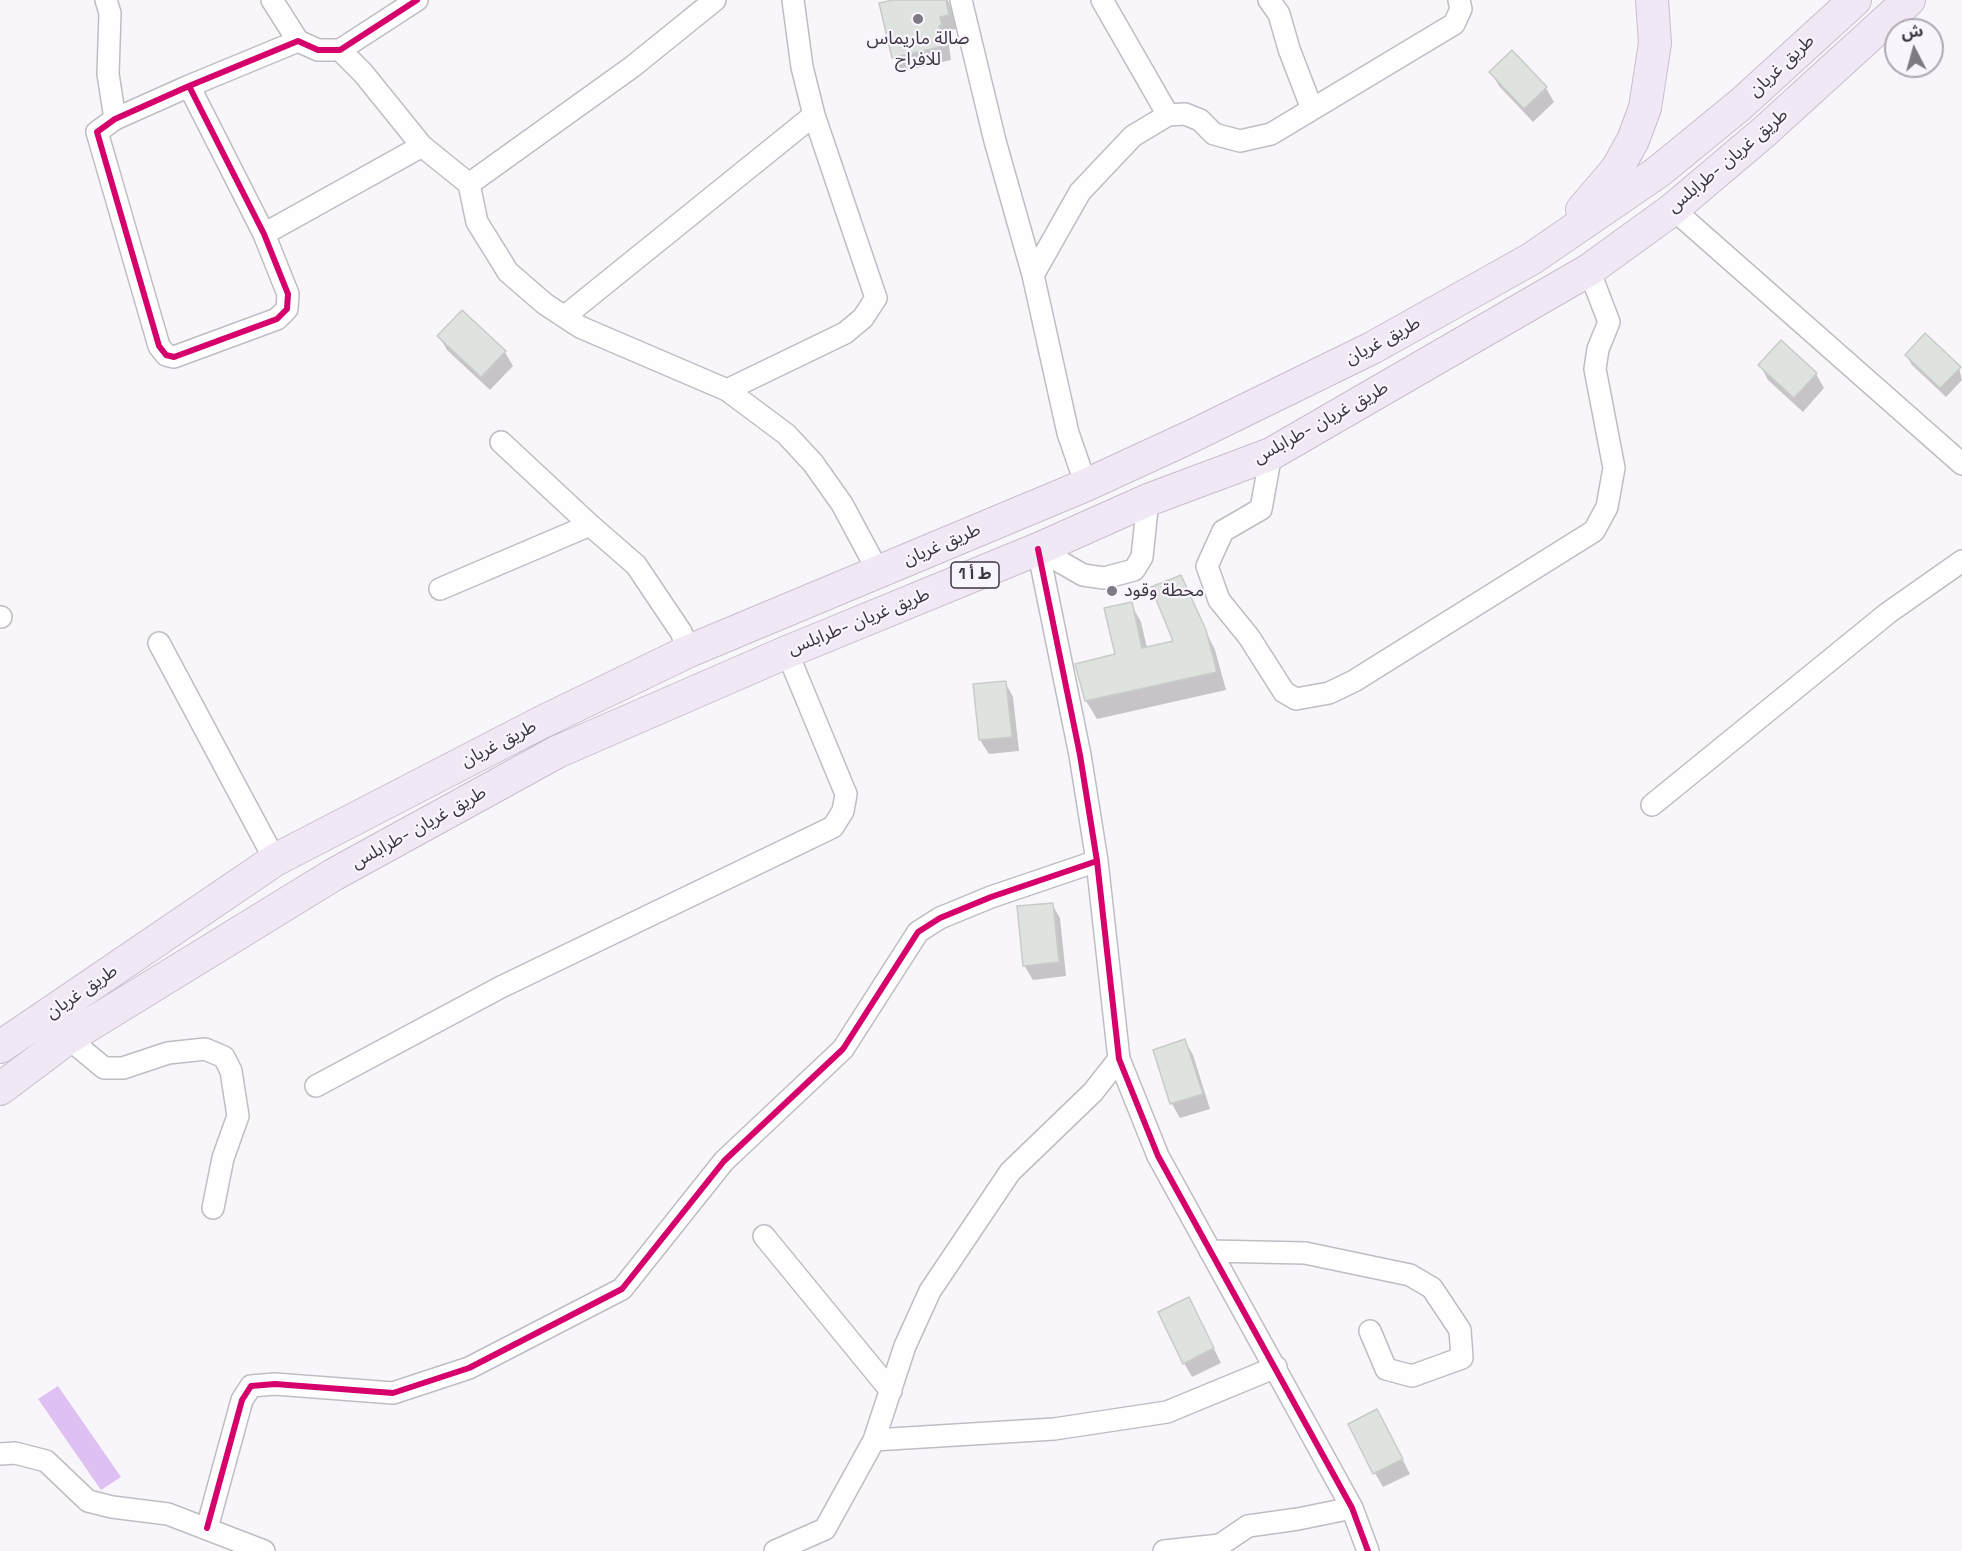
<!DOCTYPE html>
<html>
<head>
<meta charset="utf-8">
<style>
  body { margin:0 }
  #map { position:relative; width:1962px; height:1551px; overflow:hidden; background:#f9f6fb; font-family:"Space Grotesk","Noto Sans Arabic",sans-serif }
  canvas { display:block }
  .north { position:absolute; left:1884px; top:18px; width:60px; height:60px; box-sizing:border-box; background:#f9f5fc; border:2px solid #aea8b2; border-radius:50%; rotate:354deg; font-size:16px; font-weight:700; line-height:24px; text-align:center; color:#3d3542 }
  .north::after { content:''; display:block; margin:auto; width:21px; height:27px; background:#7f7983; clip-path:polygon(50% 0,100% 100%,50% 72%,0 100%) }
</style>
</head>
<body>
<div id="map">
<canvas width="1962" height="1551"></canvas>
<div class="north">ش</div>
</div>
<script>
const ctx = document.querySelector('canvas').getContext('2d');
ctx.lineJoin = 'round';
function paint(path, color) { ctx.fillStyle = color; ctx.fill(path, 'evenodd'); }
const toPath = rows => new Path2D(rows.map(r => 'M' + r).join(''));
function stroke(path, color, width, dash) { ctx.strokeStyle = color; ctx.lineWidth = width; ctx.lineCap = dash ? 'butt' : 'round'; ctx.setLineDash(dash || []); ctx.stroke(path); }
function write(font, color, halo, rows, align = 'center') {
  ctx.font = font + ' "Space Grotesk","Noto Sans Arabic",sans-serif'; ctx.lineWidth = 4.5; ctx.setLineDash([]); ctx.textBaseline = 'middle'; ctx.strokeStyle = halo; ctx.fillStyle = color; for (const [text, x, y, turn = 0] of rows) {
    ctx.save(); ctx.translate(x, y); ctx.rotate((+turn || 0) * Math.PI / 180); ctx.textAlign = isNaN(turn) ? turn : align; if (halo) ctx.strokeText(text, 0, 0); ctx.fillText(text, 0, 0); ctx.restore();
  }
}
paint(toPath([
  [58,1386,121,1477,101,1490,38,1399]
]), '#dec1f2');
paint(toPath([
  [900,0,948,0,957,29,947,31,951,60,902,72,894,58],
  [1491,72,1546,88,1554,102,1533,122,1499,86],
  [439,336,505,352,513,366,490,390,447,350],
  [1781,342,1816,374,1824,388,1803,412,1768,380,1760,365],
  [1906,355,1959,368,1962,380,1946,397,1912,365],
  [1180,577,1215,650,1226,690,1097,719,1086,701,1077,665,1117,656,1131,604,1141,622,1147,648,1175,642],
  [1005,682,1013,697,1019,751,989,754,980,740],
  [1052,904,1060,918,1066,976,1033,980,1024,965],
  [1185,1041,1193,1055,1210,1109,1180,1118,1172,1104,1155,1051],
  [1189,1299,1221,1363,1192,1377,1184,1363],
  [1385,1425,1410,1474,1383,1487,1375,1473]
]), '#0003');
const building = toPath([
  [893,0,946,0,949,15,940,17,942,25,939,26,944,46,892,58,879,3,893,0],
  [1512,50,1547,87,1524,109,1489,72,1512,50],
  [462,310,506,351,481,377,437,336,462,310],
  [1925,333,1961,367,1940,388,1905,355,1925,333],
  [1781,340,1817,373,1794,398,1758,365,1781,340],
  [1181,575,1206,630,1217,672,1085,701,1075,664,1115,654,1104,608,1132,602,1142,648,1173,641,1151,587,1181,575],
  [1006,681,1012,737,979,740,973,684,1006,681],
  [1053,903,1059,962,1023,966,1017,906,1053,903],
  [1185,1039,1203,1094,1170,1104,1153,1050,1185,1039],
  [1189,1297,1214,1348,1183,1364,1158,1312,1189,1297],
  [1377,1409,1403,1459,1373,1474,1348,1424,1377,1409]
]);
paint(building, '#dfe3e0');
stroke(building, '#c8ccc8', 1.5);
const minor = toPath([
  [106,0,110,13,108,74,115,119],
  [272,0,298,41],
  [961,0,995,141,1033,275,1068,433,1086,485],
  [1102,0,1168,115],
  [1269,0,1279,14,1289,49,1312,109],
  [340,50,363,73,422,146,469,184,477,222,508,272,545,304,580,327,727,390,786,434,813,463,842,504,878,571],
  [189,86,264,234,288,294,287,309,277,319,174,357,166,355,159,346,97,132,115,119,189,86,298,41,318,50,340,50,417,0],
  [469,184,632,67,715,0],
  [1673,209,1962,464],
  [264,234,422,146],
  [1033,275,1080,192,1133,136,1168,115,1185,114,1200,120,1214,134,1240,141,1271,134,1454,24,1461,9,1459,0],
  [565,316,814,115],
  [727,390,845,333,863,318,876,298,814,115,802,67,793,0],
  [501,442,590,525,636,565,681,632,689,651],
  [1271,454,1261,509,1223,531,1207,566,1219,600,1249,637,1284,692,1296,699,1329,693,1354,681,1594,531,1607,507,1614,468,1595,369,1598,349,1609,322,1589,270],
  [1038,549,1080,755,1097,861,1119,1059,1158,1156,1352,1508,1368,1551],
  [1038,549,1083,575,1104,578,1134,570,1142,557,1148,500],
  [440,589,590,525],
  [0,617,1,617],
  [159,643,275,860],
  [1652,805,1888,613,1962,561],
  [68,1038,104,1068,123,1068,168,1053,205,1049,224,1057,231,1071,238,1116,223,1158,213,1208],
  [316,1086,501,987,833,827,843,811,846,794,787,652],
  [764,1236,891,1391],
  [1210,1251,1305,1253,1410,1275,1432,1288,1460,1330,1462,1358,1412,1376,1386,1369,1370,1331],
  [874,1440,1054,1429,1167,1412,1276,1367],
  [0,1454,15,1453,46,1461,88,1501,112,1507,168,1514,264,1551],
  [207,1528,242,1400,251,1386,275,1384,393,1393,469,1368,622,1289,724,1161,843,1049,918,932,940,918,991,897,1097,861],
  [775,1551,825,1529,874,1440,905,1346,930,1291,1010,1172,1093,1092,1119,1059],
  [1164,1551,1220,1545,1248,1526,1298,1519,1352,1508]
]);
const highway = toPath([
  [1582,210,1617,169,1633,140,1645,108,1655,43,1652,0],
  [0,1047,275,860,540,723,689,651,1086,485,1190,437,1372,348,1531,259,1658,172,1741,104,1855,0],
  [0,1089,68,1038,333,875,557,752,787,652,1038,549,1148,500,1271,454,1589,270,1673,209,1764,132,1909,0]
]);
stroke(minor, '#c0bcc3', 24);
stroke(highway, '#c8becd', 34);
stroke(minor, '#fefefe', 21);
stroke(highway, '#f0e8f4', 32);
stroke(toPath([
  [189,86,264,234,288,294,287,309,277,319,174,357,166,355,159,346,97,132,115,119,189,86,298,41,318,50,340,50,417,0],
  [1038,549,1080,755,1097,861,1119,1059,1158,1156,1352,1508,1368,1551],
  [207,1528,242,1400,251,1386,275,1384,393,1393,469,1368,622,1289,724,1161,843,1049,918,932,940,918,991,897,1097,861]
]), '#d6006c', 6);
for (const [x, y, r, color] of [
  [918,19,6,"#7f7983"],
  [1112,591,6,"#7f7983"]
]) { const dot = new Path2D(); dot.arc(x, y, r, 0, 2 * Math.PI); ctx.fillStyle = color; ctx.fill(dot); stroke(dot, '#f9f5fc', 2); }
for (const [x, y, w] of [
  [975,575,48]
]) { const box = new Path2D(); box.roundRect(x - w / 2, y - 13, w, 26, 4.5); ctx.fillStyle = '#f9f5fc'; ctx.fill(box); stroke(box, '#3d3542', 1.5); }
write('bold 16px', '#3d3542', null, [
  ["ط أ 1",975,575]
]);
write('18px', '#3d3542', '#f9f5fc', [
  ["صالة ماريماس",918,39],
  ["للافراح",918,60],
  ["محطة وقود",1124,591,"left"]
]);
write('18px', '#3d3542', '#f9f5fc', [
  ["طريق غريان",1782,66,-43],
  ["طريق غريان -طرابلس",1728,161,-40],
  ["طريق غريان",1383,341,-28],
  ["طريق غريان -طرابلس",1321,423,-29],
  ["طريق غريان",942,545,-23],
  ["طريق غريان -طرابلس",859,622,-22],
  ["طريق غريان",499,744,-27],
  ["طريق غريان -طرابلس",419,828,-29],
  ["طريق غريان",82,992,-34]
]);
</script>
</body>
</html>
